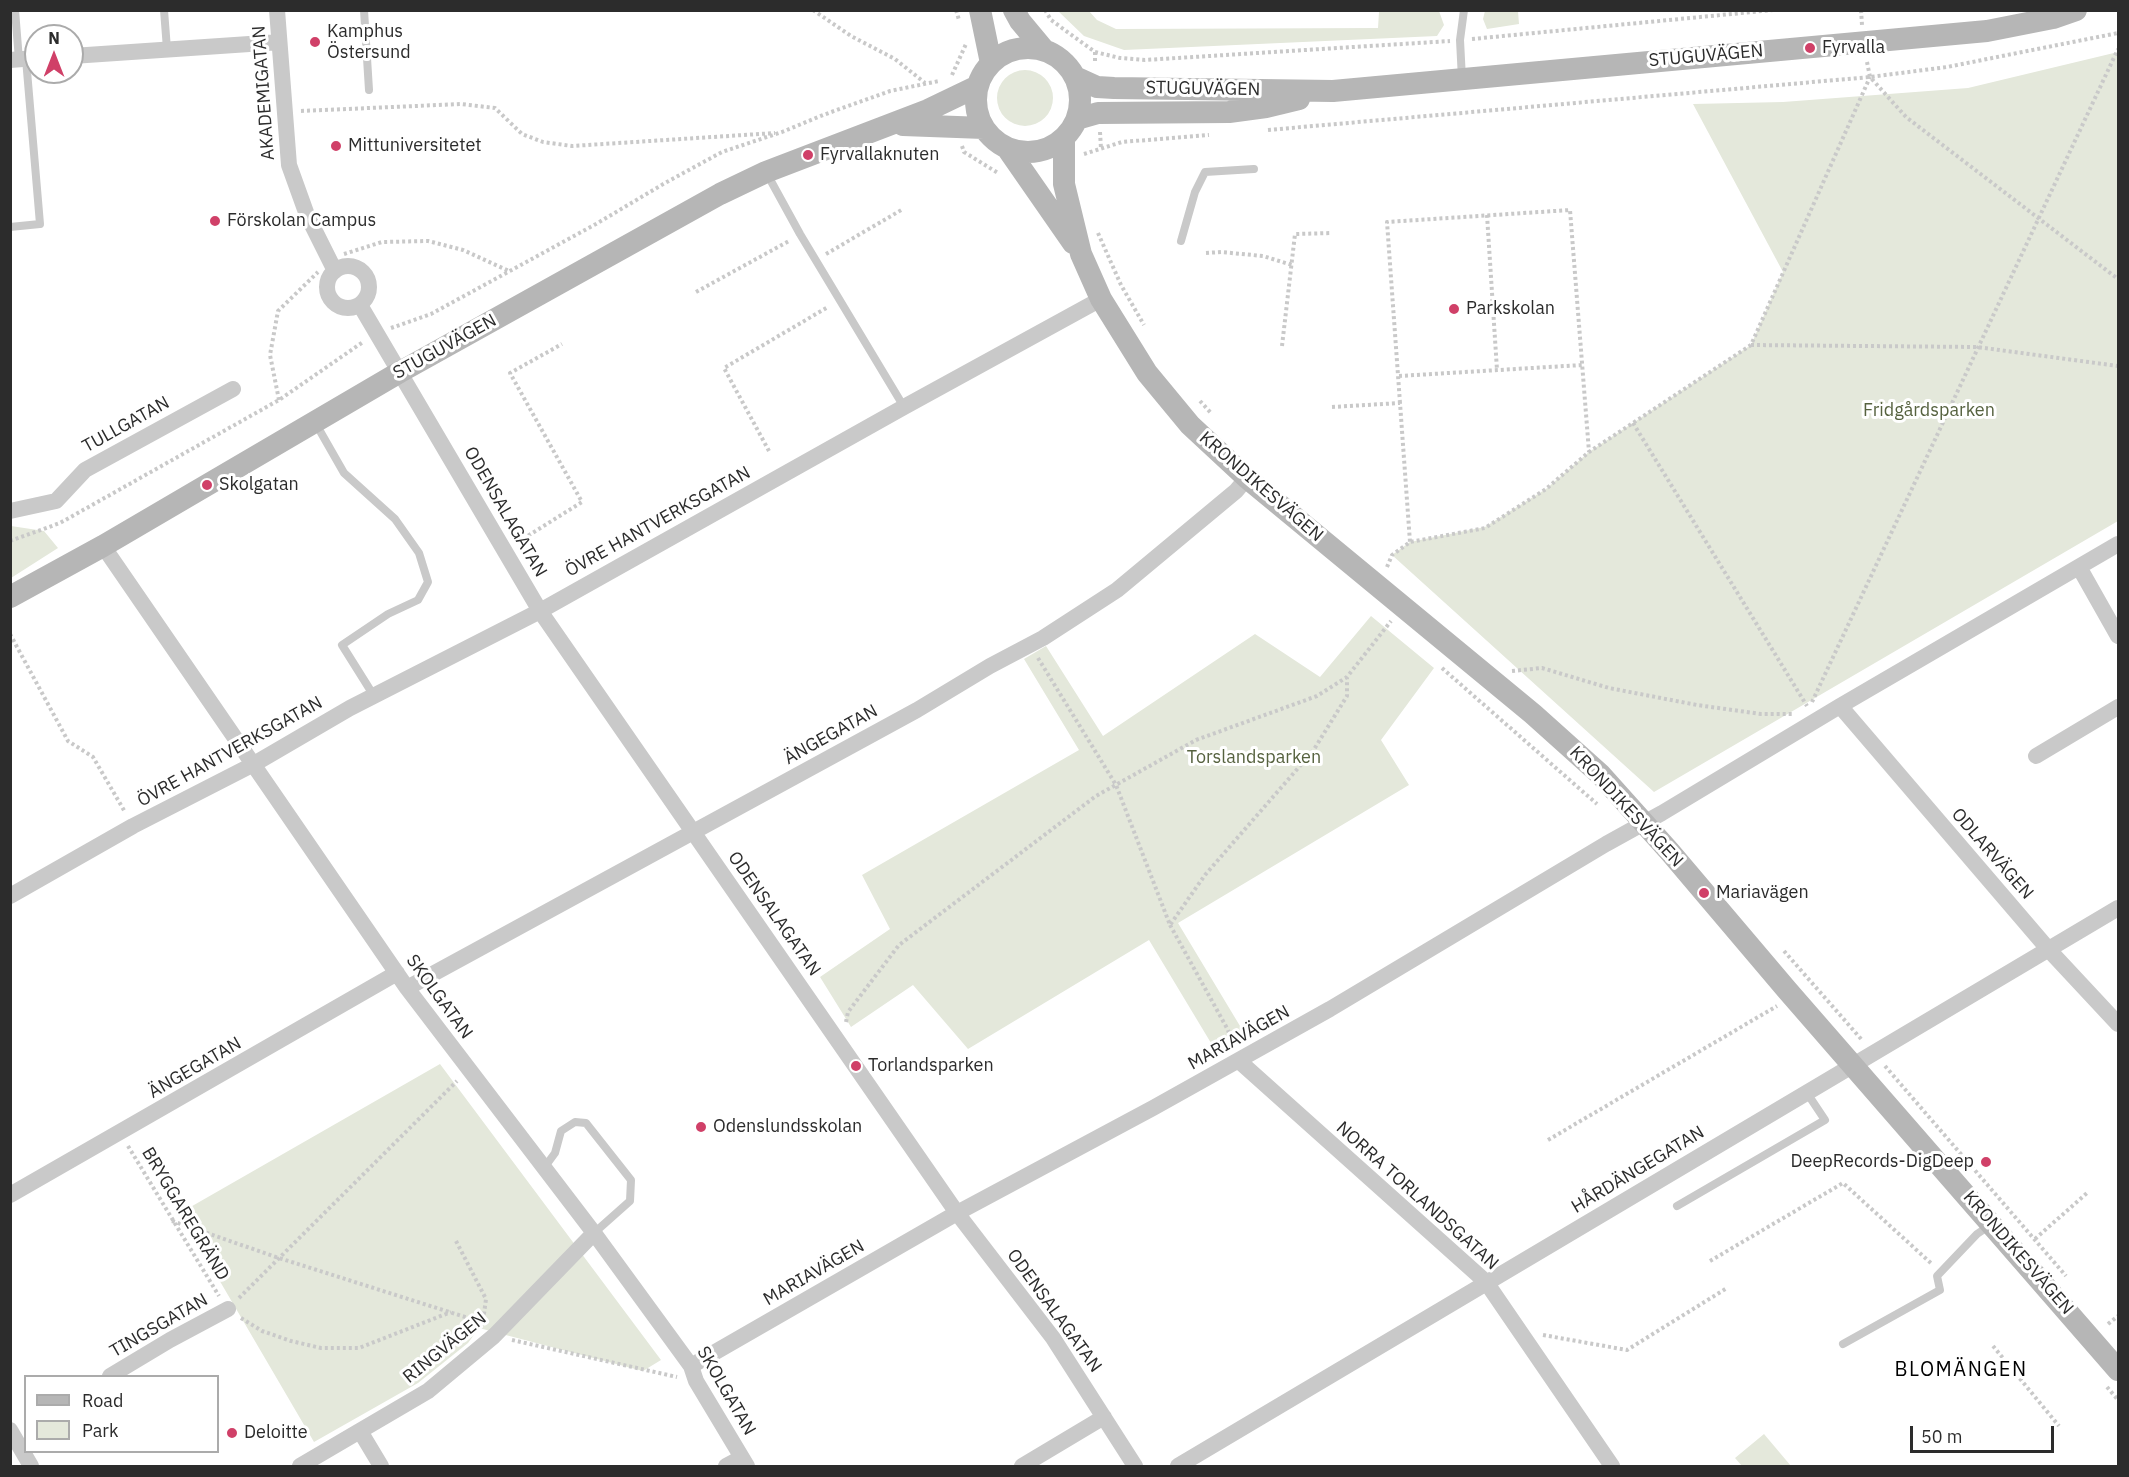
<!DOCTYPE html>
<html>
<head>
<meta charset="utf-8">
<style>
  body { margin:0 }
  #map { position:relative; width:2129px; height:1477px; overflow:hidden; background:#fff; font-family:"IBM Plex Sans",sans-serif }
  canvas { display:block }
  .frame { position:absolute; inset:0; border:12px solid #2c2c2c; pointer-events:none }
  .legend { position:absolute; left:24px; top:1375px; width:195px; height:78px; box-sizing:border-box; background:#fff; border:2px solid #ababab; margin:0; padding:8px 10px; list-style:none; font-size:18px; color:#2c2c2c }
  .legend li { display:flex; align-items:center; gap:12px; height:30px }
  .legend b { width:30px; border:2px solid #ababab }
  .north { position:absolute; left:24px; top:24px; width:60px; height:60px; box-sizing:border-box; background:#fff; border:2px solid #ababab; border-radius:50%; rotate:0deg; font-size:16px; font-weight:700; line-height:24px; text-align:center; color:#2c2c2c }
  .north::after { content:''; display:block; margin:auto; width:21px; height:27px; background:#d04068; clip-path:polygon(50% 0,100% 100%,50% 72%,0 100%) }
  .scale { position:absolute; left:1910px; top:1426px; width:144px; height:27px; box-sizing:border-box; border:3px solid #2c2c2c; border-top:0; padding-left:8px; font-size:18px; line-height:21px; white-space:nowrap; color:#2c2c2c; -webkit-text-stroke:4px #fff; paint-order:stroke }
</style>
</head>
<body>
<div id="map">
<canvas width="2129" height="1477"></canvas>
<div class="frame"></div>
<ul class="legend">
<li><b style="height:8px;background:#b6b6b6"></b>Road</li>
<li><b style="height:16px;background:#e4e8db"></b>Park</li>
</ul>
<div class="north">N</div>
<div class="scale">50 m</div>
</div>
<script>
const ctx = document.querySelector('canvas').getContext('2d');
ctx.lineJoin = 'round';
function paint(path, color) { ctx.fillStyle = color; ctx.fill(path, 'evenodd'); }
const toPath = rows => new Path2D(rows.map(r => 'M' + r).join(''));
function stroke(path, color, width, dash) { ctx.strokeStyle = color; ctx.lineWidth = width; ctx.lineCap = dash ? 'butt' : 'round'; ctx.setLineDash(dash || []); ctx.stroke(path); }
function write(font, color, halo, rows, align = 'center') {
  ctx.font = font + ' "IBM Plex Sans",sans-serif'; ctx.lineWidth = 6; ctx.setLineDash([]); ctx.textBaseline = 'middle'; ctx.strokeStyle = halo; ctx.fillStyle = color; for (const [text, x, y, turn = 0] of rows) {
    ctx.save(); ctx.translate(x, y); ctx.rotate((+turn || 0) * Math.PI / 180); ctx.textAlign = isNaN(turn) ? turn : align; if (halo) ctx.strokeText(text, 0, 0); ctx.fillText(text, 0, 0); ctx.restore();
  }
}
paint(toPath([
  [1393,10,1439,11,1444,25,1437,36,1124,50,1084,36,1058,11,1089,11,1097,20,1116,29,1378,28,1379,12],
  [1485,11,1518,11,1519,24,1487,29,1483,19],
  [2118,52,2118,521,1654,792,1392,555,1410,542,1485,527,1546,489,1589,452,1751,345,1783,272,1693,104,1783,102,1968,88],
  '997 98a28 28 0 1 1 56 0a28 28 0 1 1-56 0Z',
  [11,526,44,531,58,548,11,578],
  [1371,616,1434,668,1381,740,1409,785,1178,923,1243,1031,1214,1048,1149,940,968,1049,913,985,851,1027,820,977,890,929,862,875,1079,750,1024,659,1046,646,1103,736,1255,634,1320,677],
  [440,1064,661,1360,643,1371,479,1328,468,1343,418,1383,314,1442,180,1213],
  [1764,1434,1791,1466,1742,1466,1735,1458]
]), '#e4e8db');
stroke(toPath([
  [813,10,851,36,895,59,925,83],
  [956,10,959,20],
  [1045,10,1051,20,1095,52,1095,64],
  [1861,10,1862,25],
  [1472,39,1773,10],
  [1095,52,1120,58,1145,60,1450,41],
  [1867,62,1870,77,1906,117,2118,279],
  [952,75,966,44],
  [301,111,461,104,495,108,522,134,543,142,572,146,775,133],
  [1268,130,1870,77,1947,67,2118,33],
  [1100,132,1101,149],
  [962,146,964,152,998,173],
  [1084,154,1122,142,1209,135],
  [1487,215,1497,370],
  [1098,233,1121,285,1144,325],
  [1206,253,1221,252,1263,256,1292,265],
  [344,254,382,242,428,241,463,250,509,271],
  [826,254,903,209],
  [696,292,789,241],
  [391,328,431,314,596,224,665,183,722,152,782,132,823,115,890,91,939,81],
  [1751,345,1977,347,2118,366],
  [1282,346,1295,234,1332,233],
  [1399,376,1582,365],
  [279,400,270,355,278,311,318,272],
  [1200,401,1211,413],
  [1400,403,1387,222,1570,210,1589,452],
  [1332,407,1400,403,1410,542],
  [1633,423,1807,706],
  [769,451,724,368,828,307],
  [10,541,60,523,279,400,363,342],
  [518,542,582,502,510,373,562,344],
  [1387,567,1392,555,1410,542,1485,528,1546,489,1589,452,1751,345,1870,77],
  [10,634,68,741,93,757,125,812],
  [1038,658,1116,785,1170,925,1205,875,1313,751,1347,696,1347,678],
  [1442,668,1597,804],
  [1512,671,1542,668,1609,688,1697,705,1761,714,1793,714],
  [1812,702,2118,49],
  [1170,925,1228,1030,1233,1046],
  [1784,951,1862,1040],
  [846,1022,848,1012,899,945,1096,796,1196,740,1317,696,1347,677,1391,621],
  [1885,1066,2066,1276],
  [1548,1140,1777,1006],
  [128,1146,219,1296],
  [172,1221,279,1258,484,1323],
  [2035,1239,2087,1193],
  [456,1241,486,1299,483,1321],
  [1710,1261,1843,1183,1933,1265],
  [239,1298,457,1081],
  [241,1318,262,1331,291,1341,321,1348,359,1348,451,1312],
  [2108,1324,2118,1316],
  [1543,1335,1627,1350,1727,1288],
  [512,1340,677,1377],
  [1993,1346,2059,1426],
  [2107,1387,2118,1400]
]), '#c9c9c9', 4, [3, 3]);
stroke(toPath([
  [15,10,19,60],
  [164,10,167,49],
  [364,10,369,90],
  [1462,79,1460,40,1464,10],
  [766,172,800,234,904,407],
  [10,227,40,224,26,59],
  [1181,241,1195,192,1205,172,1254,169],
  [316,424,344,473,395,519,419,553,428,582,418,600,388,614,342,645,374,696],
  [544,1168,555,1153,561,1131,575,1122,586,1123,631,1180,630,1201,594,1233],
  [1677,1206,1825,1120,1807,1093],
  [1843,1344,1940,1290,1937,1276,1977,1234,1989,1226]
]), '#c9c9c9', 8);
stroke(toPath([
  [277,10,289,165,307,215,335,271],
  [72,56,279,42],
  [10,60,36,58],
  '327 287a21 21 0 1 1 42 0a21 21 0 1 1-42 0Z',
  [360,305,540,611,957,1213,1053,1338,1135,1466],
  [10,511,56,501,85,470,233,389],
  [103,546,407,988,594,1233,691,1366,696,1381,747,1466],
  [2079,567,2118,636],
  [1840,706,2049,950,2118,1024],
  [2036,756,2118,707],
  [10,896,133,826,254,764,350,708,540,611,904,407,1101,299],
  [407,988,917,710,990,666,1043,638,1117,590,1236,491,1247,478],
  [1239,1061,1486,1282,1612,1466],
  [10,1195,397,973],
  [691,1366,957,1213,1153,1108,1330,1009,1606,844,1662,813,1840,706,2118,544],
  [110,1376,170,1340,228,1309],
  [10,1430,31,1466],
  [360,1431,381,1466],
  [300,1466,428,1391,494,1336,594,1233],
  [726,1466,741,1458],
  [1022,1466,1104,1417],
  [1178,1466,2118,908]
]), '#c9c9c9', 16);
stroke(toPath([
  [980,10,991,63],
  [1014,10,1020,21,1045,51],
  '976 100a52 52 0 1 1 104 0a52 52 0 1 1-104 0Z',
  [1075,77,1097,87,1114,88,1333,91,1987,31,2053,18,2076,10],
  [1077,119,1098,113,1229,112,1266,107,1299,99],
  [903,125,984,128],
  [1064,138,1064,184,1081,254,1101,299,1147,373,1190,425,1247,478,1533,714,1601,775,1670,852,1787,990,2118,1370],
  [1007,148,1073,243],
  [10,597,103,546,400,372,720,194,766,172,928,110,978,86]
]), '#b6b6b6', 22);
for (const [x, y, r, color] of [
  [315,42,6,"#d04068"],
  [1810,48,6,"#d04068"],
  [336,146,6,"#d04068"],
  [808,155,6,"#d04068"],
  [215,221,6,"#d04068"],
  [1454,309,6,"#d04068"],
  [207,485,6,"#d04068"],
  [1704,893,6,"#d04068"],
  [856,1066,6,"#d04068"],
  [701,1127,6,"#d04068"],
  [1986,1162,6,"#d04068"],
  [232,1433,6,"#d04068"]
]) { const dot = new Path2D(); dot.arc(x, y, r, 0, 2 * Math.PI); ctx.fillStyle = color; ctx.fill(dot); stroke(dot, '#fff', 2); }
write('18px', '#2c2c2c', '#fff', [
  ["Kamphus",327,32],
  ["Östersund",327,53],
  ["Fyrvalla",1822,48],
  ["Mittuniversitetet",348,146],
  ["Fyrvallaknuten",820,155],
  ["Förskolan Campus",227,221],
  ["Parkskolan",1466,309],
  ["Skolgatan",219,485],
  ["Mariavägen",1716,893],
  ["Torlandsparken",868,1066],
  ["Odenslundsskolan",713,1127],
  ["DeepRecords-DigDeep",1974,1162,"right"],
  ["Deloitte",244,1433]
], 'left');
write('18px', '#2c2c2c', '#fff', [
  ["STUGUVÄGEN",1706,56,-5],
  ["STUGUVÄGEN",1203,89,1],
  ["AKADEMIGATAN",264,93,-94],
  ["STUGUVÄGEN",445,347,-29],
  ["TULLGATAN",126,425,-29],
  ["KRONDIKESVÄGEN",1261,487,41],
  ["ODENSALAGATAN",505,512,60],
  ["ÖVRE HANTVERKSGATAN",658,522,-29],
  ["ÄNGEGATAN",831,735,-29],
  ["ÖVRE HANTVERKSGATAN",230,752,-29],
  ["KRONDIKESVÄGEN",1626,807,47],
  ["ODLARVÄGEN",1992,854,49],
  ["ODENSALAGATAN",774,914,55],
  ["SKOLGATAN",439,997,54],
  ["MARIAVÄGEN",1239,1038,-29],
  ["ÄNGEGATAN",195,1068,-30],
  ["HÅRDÄNGEGATAN",1638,1170,-31],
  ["NORRA TORLANDSGATAN",1417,1196,42],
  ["BRYGGAREGRÄND",185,1214,59],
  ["KRONDIKESVÄGEN",2018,1253,49],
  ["MARIAVÄGEN",814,1273,-30],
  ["ODENSALAGATAN",1054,1311,54],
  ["TINGSGATAN",159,1326,-30],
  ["RINGVÄGEN",445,1348,-39],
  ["SKOLGATAN",726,1391,60]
]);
write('18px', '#56623f', '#fff', [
  ["Fridgårdsparken",1929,411],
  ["Torslandsparken",1254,758]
]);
ctx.letterSpacing = '1.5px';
write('20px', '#000', '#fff', [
  ["BLOMÄNGEN",1961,1370]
]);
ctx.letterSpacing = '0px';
</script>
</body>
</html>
